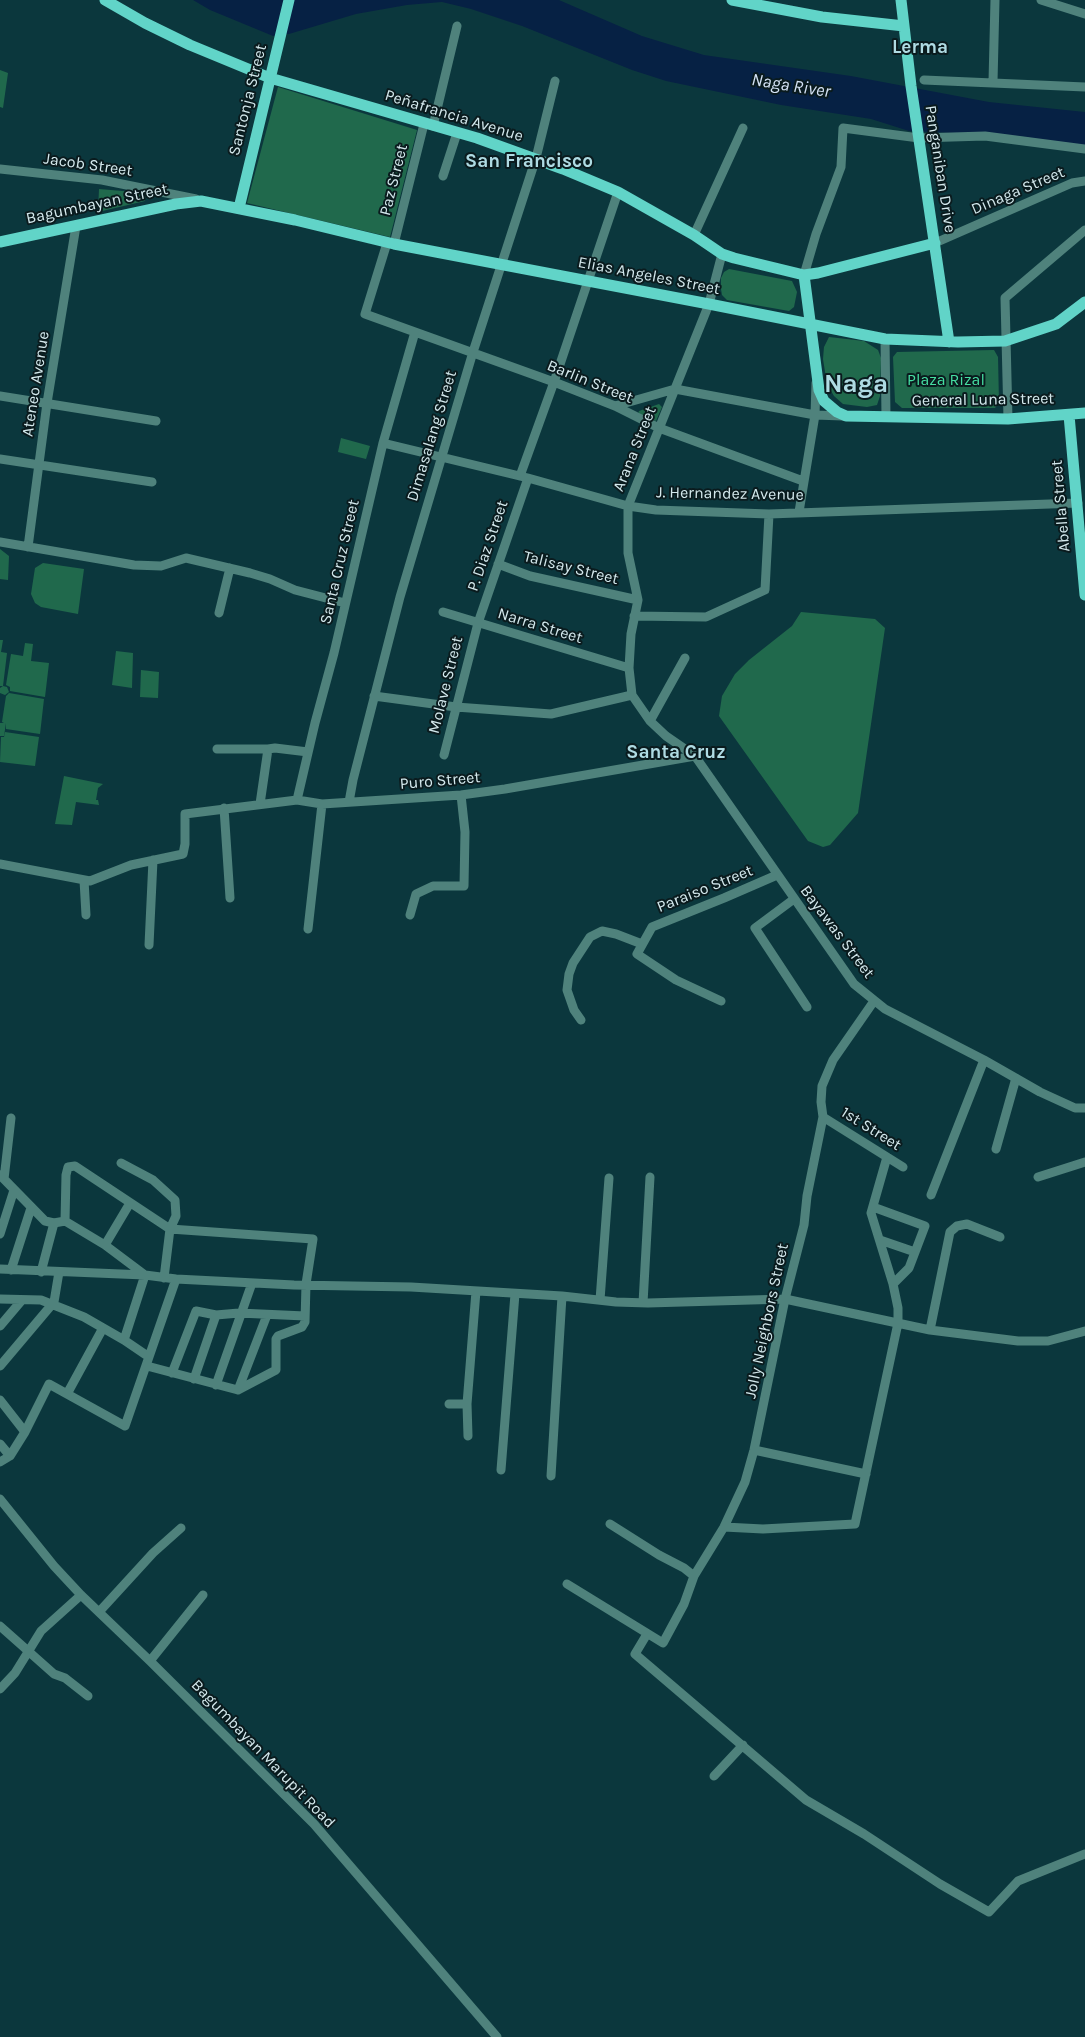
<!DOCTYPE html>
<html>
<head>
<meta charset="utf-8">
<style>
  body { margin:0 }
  canvas { display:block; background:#0b373d }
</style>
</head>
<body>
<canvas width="1085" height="2037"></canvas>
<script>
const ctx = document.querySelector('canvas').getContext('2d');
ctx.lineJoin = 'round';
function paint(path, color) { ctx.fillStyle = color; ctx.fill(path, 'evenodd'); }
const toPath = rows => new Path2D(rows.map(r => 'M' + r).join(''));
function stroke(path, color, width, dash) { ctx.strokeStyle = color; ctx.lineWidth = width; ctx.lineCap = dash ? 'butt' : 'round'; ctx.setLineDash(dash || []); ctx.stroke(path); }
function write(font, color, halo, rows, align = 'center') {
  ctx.font = font + ' Karla,sans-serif'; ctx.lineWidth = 4; ctx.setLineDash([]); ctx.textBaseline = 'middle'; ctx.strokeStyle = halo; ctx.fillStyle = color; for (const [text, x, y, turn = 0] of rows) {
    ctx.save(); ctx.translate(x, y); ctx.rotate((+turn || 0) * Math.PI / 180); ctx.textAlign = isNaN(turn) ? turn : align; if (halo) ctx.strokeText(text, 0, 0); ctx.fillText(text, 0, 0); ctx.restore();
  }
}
paint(toPath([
  [0,70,8,73,3,108,0,107],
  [278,87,417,130,390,237,247,203],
  [99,189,146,193,145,201,98,212],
  [729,269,792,281,797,292,794,307,789,311,727,300,722,295,721,289,721,278,724,272],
  [829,337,864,341,878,350,881,358,880,396,877,405,867,407,843,404,834,396,827,384,823,359,824,347],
  [994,350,998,357,999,403,995,408,902,408,895,402,893,357,897,352],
  [659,404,662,407,656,421,638,414,639,411],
  [341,438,370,446,366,459,338,452],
  [0,549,9,556,8,580,0,579],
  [43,563,84,569,78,614,41,607,35,603,31,594,35,568],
  [801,612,875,619,885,628,858,813,830,845,823,847,808,841,719,716,722,696,735,674,749,660,792,626],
  [0,640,3,640,1,652,7,653,3,686,7,687,9,692,5,695,0,693,0,688,3,686,0,686],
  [25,643,33,644,31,661,49,663,45,697,10,691,10,687,6,685,11,654,23,656],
  [116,651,133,653,132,688,112,685],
  [141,670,159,672,158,698,140,697],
  [9,693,44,699,40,734,6,729,6,723,4,736,0,736,0,723,4,723,2,722,6,696],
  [5,732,39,737,35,766,0,762,1,737,4,737],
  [64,776,103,784,98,788,96,800,98,800,99,805,76,802,72,825,55,824]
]), '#20694c');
paint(toPath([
  [193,0,559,0,642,36,704,55,851,76,989,102,1085,112,1085,146,1018,136,909,131,871,119,781,105,666,81,632,70,522,26,471,9,442,2,407,5,356,14,289,34,273,36,210,10]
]), '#062144');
stroke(toPath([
  [1041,0,1085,14],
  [924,80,1085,87],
  [993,82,995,0],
  [433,126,457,26],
  [0,169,102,180,196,199],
  [443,176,457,133],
  [694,235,743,128],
  [387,243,365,314,554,382,615,406,659,428,803,481],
  [935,243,1072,183,1085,181],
  [394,244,424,124],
  [722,254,709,304,628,506,628,553,638,600,631,634,629,668,632,695,650,721,666,736,695,756,854,984,885,1009,984,1060,1040,1092,1075,1108,1085,1108],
  [804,275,816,234,841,167,843,128,919,138,985,136,1085,149],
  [885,339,886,417],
  [0,396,156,421],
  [615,406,675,389,815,415,843,416],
  [1008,419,1005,298,1085,230],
  [383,443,528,478,628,506,656,510,769,514,1078,503],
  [0,459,152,482],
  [520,476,554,382,618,192],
  [799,512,815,415,816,383],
  [0,542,134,565,161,566,186,558,250,573,270,579,295,590,345,603],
  [28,547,47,403,76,226],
  [498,564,530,576,638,600],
  [443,612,629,668],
  [219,613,230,568],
  [634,616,706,617,765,590,769,514],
  [374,696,456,707,551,714,632,695],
  [650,721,685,658],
  [217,749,268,749,260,804],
  [268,749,275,748,308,752],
  [444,755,478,623,528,478],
  [297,800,315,723,334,653,383,443,415,332],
  [349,802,353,780,400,597,473,352,536,158,555,81],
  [224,808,230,898],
  [0,864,90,881,131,865,183,854,185,844,185,814,297,800,322,804,461,795,505,789,695,756],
  [84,880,86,915],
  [794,899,755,928,807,1007],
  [410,915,416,894,433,886,464,886,465,832,461,795],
  [308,929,322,804],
  [149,945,153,860],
  [721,1001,676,980,637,954,652,927,724,898,777,875],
  [581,1020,574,1010,567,990,569,974,573,963,590,937,602,931,616,934,642,944],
  [823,1117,903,1167],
  [996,1149,1016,1078],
  [121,1163,153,1180,175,1200,176,1216,170,1229,164,1278],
  [0,1175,45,1221,54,1223,65,1221,66,1175,68,1167,75,1166,170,1229,313,1239,306,1284,305,1322,302,1327,278,1336,276,1339,276,1370,238,1390,147,1366],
  [1038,1177,1085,1162],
  [4,1179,11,1118],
  [931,1195,984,1060],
  [873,1207,925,1226,909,1268,893,1284],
  [65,1221,105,1245,130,1203],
  [0,1234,14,1190],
  [880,1240,915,1252],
  [105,1245,145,1275,124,1340],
  [0,1269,145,1275,176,1279,294,1285,411,1287,562,1296,616,1302,648,1303,785,1299,930,1330,1018,1341,1048,1341,1085,1331],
  [11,1270,31,1208],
  [41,1272,54,1223],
  [0,1299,41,1300,84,1317,124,1340,149,1357],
  [600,1300,609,1178],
  [643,1303,650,1177],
  [0,1326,22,1300],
  [930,1330,950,1232,957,1226,967,1224,1000,1237],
  [0,1366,54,1302,59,1272],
  [172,1373,196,1311,216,1315,239,1313,305,1316],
  [194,1379,216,1315],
  [216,1385,252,1283],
  [238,1390,267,1315],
  [67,1394,103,1328],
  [0,1400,25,1432],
  [449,1404,467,1404],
  [468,1436,467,1404,476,1291],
  [0,1444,10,1456],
  [754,1450,866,1474],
  [0,1462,10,1456,25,1432,49,1384,125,1426,176,1279],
  [501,1470,515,1294],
  [551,1476,562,1296],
  [0,1499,54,1566,81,1595,150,1661,314,1824,497,2037],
  [610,1524,659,1555,684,1568,694,1576],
  [724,1527,763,1529,855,1524,898,1323,898,1308,893,1284,871,1213,887,1157],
  [567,1584,663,1643,684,1604,694,1576,724,1527,745,1482,754,1450,785,1299,804,1225,807,1196,823,1117,821,1102,822,1086,833,1060,874,1001],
  [99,1612,153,1553,181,1528],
  [0,1626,54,1674,65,1678,88,1696],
  [647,1634,635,1654,806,1800,864,1834,940,1884,989,1912,1018,1881,1085,1854],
  [150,1661,203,1595],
  [0,1689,15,1673,41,1631,81,1595],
  [714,1776,743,1745]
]), '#4f827c', 9);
stroke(toPath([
  [105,0,145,23,190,45,270,78,477,138,563,169,618,192,694,235,722,254,734,258,804,275,818,273,935,243],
  [732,0,822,17,904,26],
  [901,0,911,86,949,342],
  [239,208,289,0],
  [0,242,176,204,201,201,295,220,394,244,709,304,885,339,958,342,1005,341,1056,324,1085,302],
  [804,275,819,390,824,401,837,412,846,416,1008,419,1085,413],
  [1069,415,1085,595]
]), '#61d4c8', 11);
write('16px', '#d4e9ed', '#0a1b1e', [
  ["Santonja Street",248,100,-76],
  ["Peñafrancia Avenue",454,116,17],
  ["Jacob Street",88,165,8],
  ["Panganiban Drive",940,169,81],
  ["Paz Street",394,180,-76],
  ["Dinaga Street",1018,191,-23],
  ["Bagumbayan Street",97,204,-12],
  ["Elias Angeles Street",649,276,11],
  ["Barlin Street",590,382,22],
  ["Ateneo Avenue",36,384,-81],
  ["General Luna Street",983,400,-1],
  ["Dimasalang Street",432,436,-73],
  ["Arana Street",635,449,-68],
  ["J. Hernandez Avenue",730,494,1],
  ["Abella Street",1061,506,-95],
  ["P. Diaz Street",488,546,-71],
  ["Santa Cruz Street",340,562,-77],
  ["Talisay Street",571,568,14],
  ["Narra Street",540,626,17],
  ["Molave Street",446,685,-76],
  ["Puro Street",440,781,-5],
  ["Paraiso Street",705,889,-22],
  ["Bayawas Street",837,932,53],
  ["1st Street",871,1129,32],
  ["Jolly Neighbors Street",767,1321,-78],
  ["Bagumbayan Marupit Road",263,1754,46]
]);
write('16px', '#46dea2', '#0a1b1e', [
  ["Plaza Rizal",946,380]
]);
write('italic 18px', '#d4e2f5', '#0a1b1e', [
  ["Naga River",791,86,9]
]);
write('bold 19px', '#afdbe3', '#0a1b1e', [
  ["Lerma",920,48],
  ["San Francisco",529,162],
  ["Santa Cruz",676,753]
]);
write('bold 26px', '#afdbe3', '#0a1b1e', [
  ["Naga",856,385]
]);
</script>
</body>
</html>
